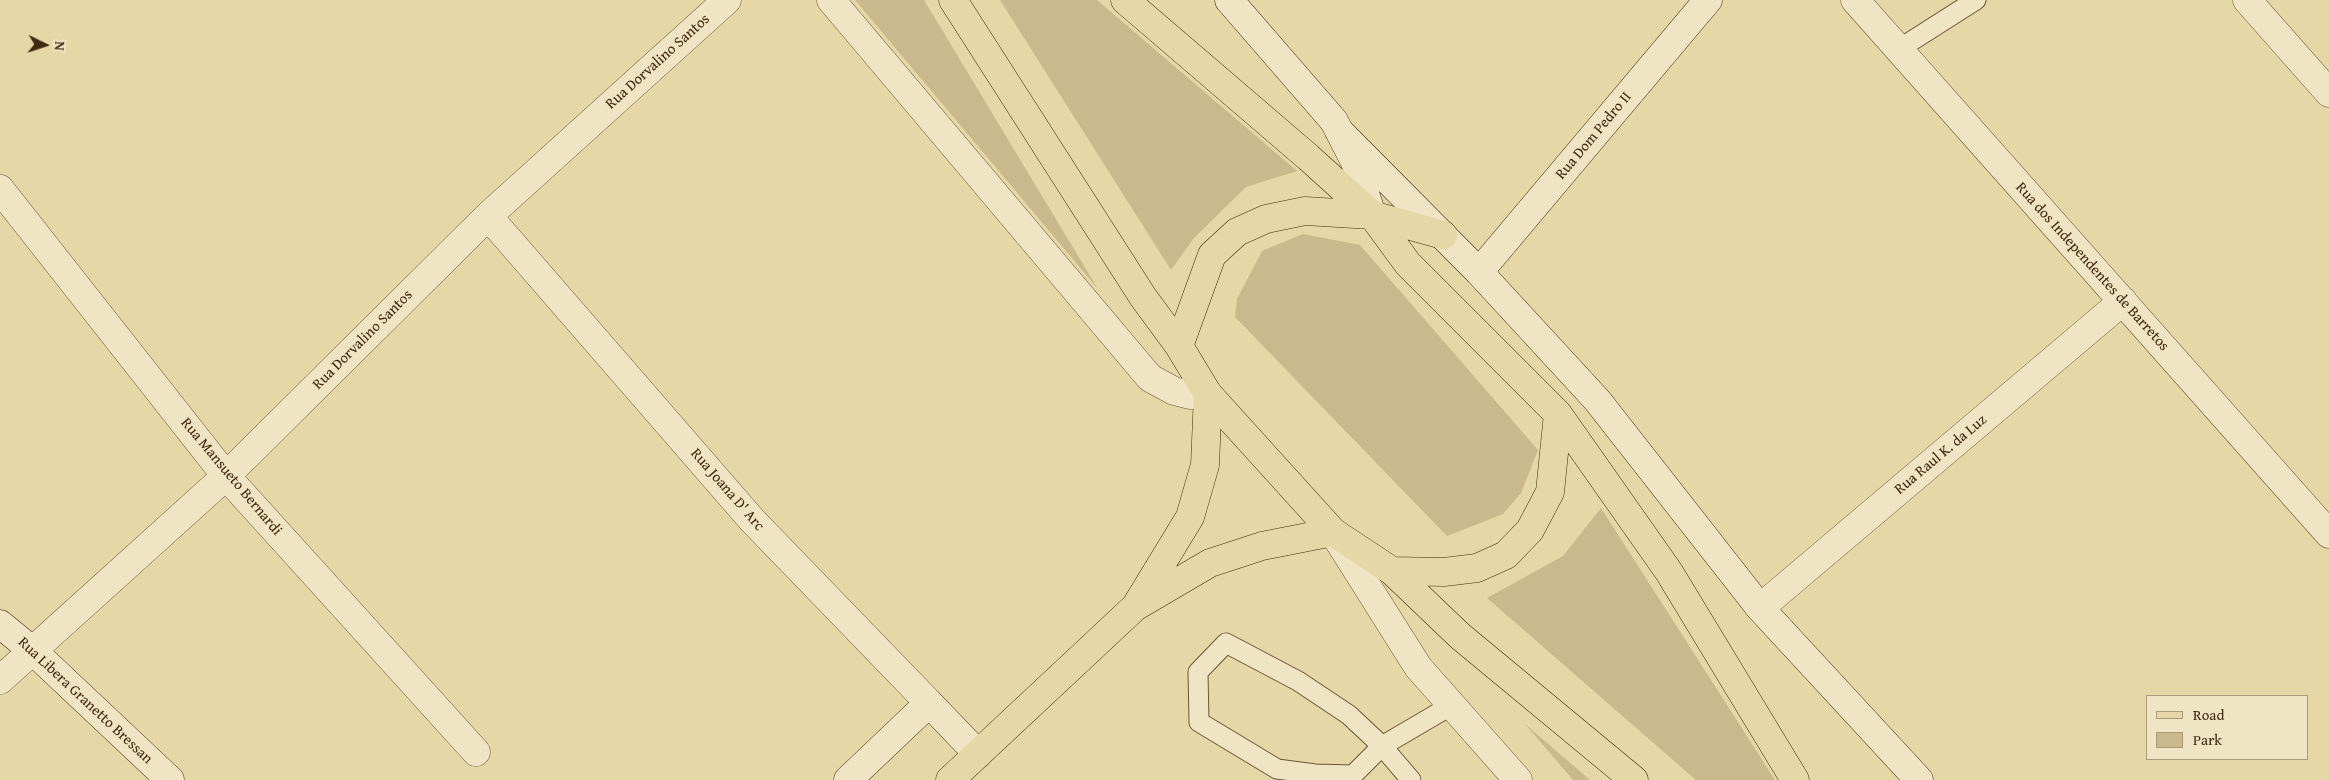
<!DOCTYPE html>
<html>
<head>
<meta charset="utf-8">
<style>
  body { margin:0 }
  #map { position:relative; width:2329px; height:780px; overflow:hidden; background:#e6d7a6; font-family:"Gentium Book Plus",serif }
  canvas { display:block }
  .legend { position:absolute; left:2146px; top:695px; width:162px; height:65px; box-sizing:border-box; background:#efe5c5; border:1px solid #aa997d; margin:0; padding:6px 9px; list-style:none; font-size:15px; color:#432810 }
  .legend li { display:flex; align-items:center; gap:10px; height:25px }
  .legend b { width:25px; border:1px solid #aa997d }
  .north { position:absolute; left:20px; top:20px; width:50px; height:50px; -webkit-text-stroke:4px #efe5c5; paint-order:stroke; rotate:94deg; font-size:14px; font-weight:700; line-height:20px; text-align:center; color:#432810 }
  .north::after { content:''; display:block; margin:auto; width:18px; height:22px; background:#432810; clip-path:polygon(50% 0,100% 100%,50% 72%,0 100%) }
</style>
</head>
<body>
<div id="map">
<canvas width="2329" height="780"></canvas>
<ul class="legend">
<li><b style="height:6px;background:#e6d7a6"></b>Road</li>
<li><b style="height:14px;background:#cab98c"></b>Park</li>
</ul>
<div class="north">N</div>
</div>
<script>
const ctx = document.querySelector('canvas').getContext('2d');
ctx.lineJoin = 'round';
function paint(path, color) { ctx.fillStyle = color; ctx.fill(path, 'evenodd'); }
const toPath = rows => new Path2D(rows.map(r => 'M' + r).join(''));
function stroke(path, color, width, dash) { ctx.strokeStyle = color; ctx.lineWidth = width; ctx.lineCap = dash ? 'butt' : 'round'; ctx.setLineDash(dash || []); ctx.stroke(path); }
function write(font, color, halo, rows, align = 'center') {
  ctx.font = font + ' "Gentium Book Plus",serif'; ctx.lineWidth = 4; ctx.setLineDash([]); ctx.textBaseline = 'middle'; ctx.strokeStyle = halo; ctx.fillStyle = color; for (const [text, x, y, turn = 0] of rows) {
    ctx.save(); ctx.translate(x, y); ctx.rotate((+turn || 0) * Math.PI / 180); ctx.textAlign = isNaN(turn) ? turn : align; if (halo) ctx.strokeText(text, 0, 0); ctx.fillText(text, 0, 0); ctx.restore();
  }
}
paint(toPath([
  [855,0,924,0,1098,289],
  [1000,0,1097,0,1297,171,1246,187,1194,238,1171,270],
  [1303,234,1360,245,1538,450,1521,493,1503,514,1447,536,1235,317,1237,299,1262,251],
  [1601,508,1775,780,1696,780,1487,598,1563,556],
  [1525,724,1590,780,1573,780]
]), '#cab98c');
const lane = toPath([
  [1899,49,1976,0],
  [1411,780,1382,746,1353,775,1315,774,1277,769,1199,722,1198,672,1226,643,1298,681,1349,715,1382,746,1452,705]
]);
const street = toPath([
  [831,0,1150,378,1174,391,1190,395,1208,394],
  [1855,0,2329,534],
  [2247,0,2329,93],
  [0,189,226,476,476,752],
  [488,216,752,520,929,703],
  [1333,532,1418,667,1518,780],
  [1760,608,2123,301],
  [0,680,226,476,488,216,727,0]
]);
const secondary = toPath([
  [1229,0,1334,121,1355,162,1372,215],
  [1339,131,1479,272,1597,400,1760,608,1919,780],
  [1479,272,1708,0],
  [0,624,33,651,170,780],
  [848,780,929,703,978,754]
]);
const primary = toPath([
  [1137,604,1190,517,1205,465,1208,394],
  [950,780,1135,607,1210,563,1262,546,1333,532]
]);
const highway = toPath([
  [953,0,1143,297,1179,346,1208,394,1333,532,1392,571,1460,636,1634,780],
  [1125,0,1308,157,1372,215,1408,264,1558,414,1669,572,1795,780],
  [1179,346,1212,255,1237,232,1266,219,1305,211,1372,215,1443,235],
  [1392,571,1444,572,1477,568,1506,555,1530,530,1550,492,1558,414]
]);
stroke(lane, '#6c5436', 21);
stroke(street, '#6c5436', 29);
stroke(secondary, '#432810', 29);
stroke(primary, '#432810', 29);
stroke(highway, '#432810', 29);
stroke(lane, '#efe5c5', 19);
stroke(street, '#efe5c5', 28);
stroke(secondary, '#efe5c5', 28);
stroke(primary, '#e6d7a6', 28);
stroke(highway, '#e6d7a6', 28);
write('15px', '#432810', '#efe5c5', [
  ["Rua Dorvalino Santos",658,62,-42],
  ["Rua Dom Pedro II",1594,136,-50],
  ["Rua dos Independentes de Barretos",2092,267,48],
  ["Rua Dorvalino Santos",363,340,-45],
  ["Rua Raul K. da Luz",1941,455,-40],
  ["Rua Mansueto Bernardi",231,477,50],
  ["Rua Joana D' Arc",727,490,49],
  ["Rua Libera Granetto Bressan",85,701,43]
]);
</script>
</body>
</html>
